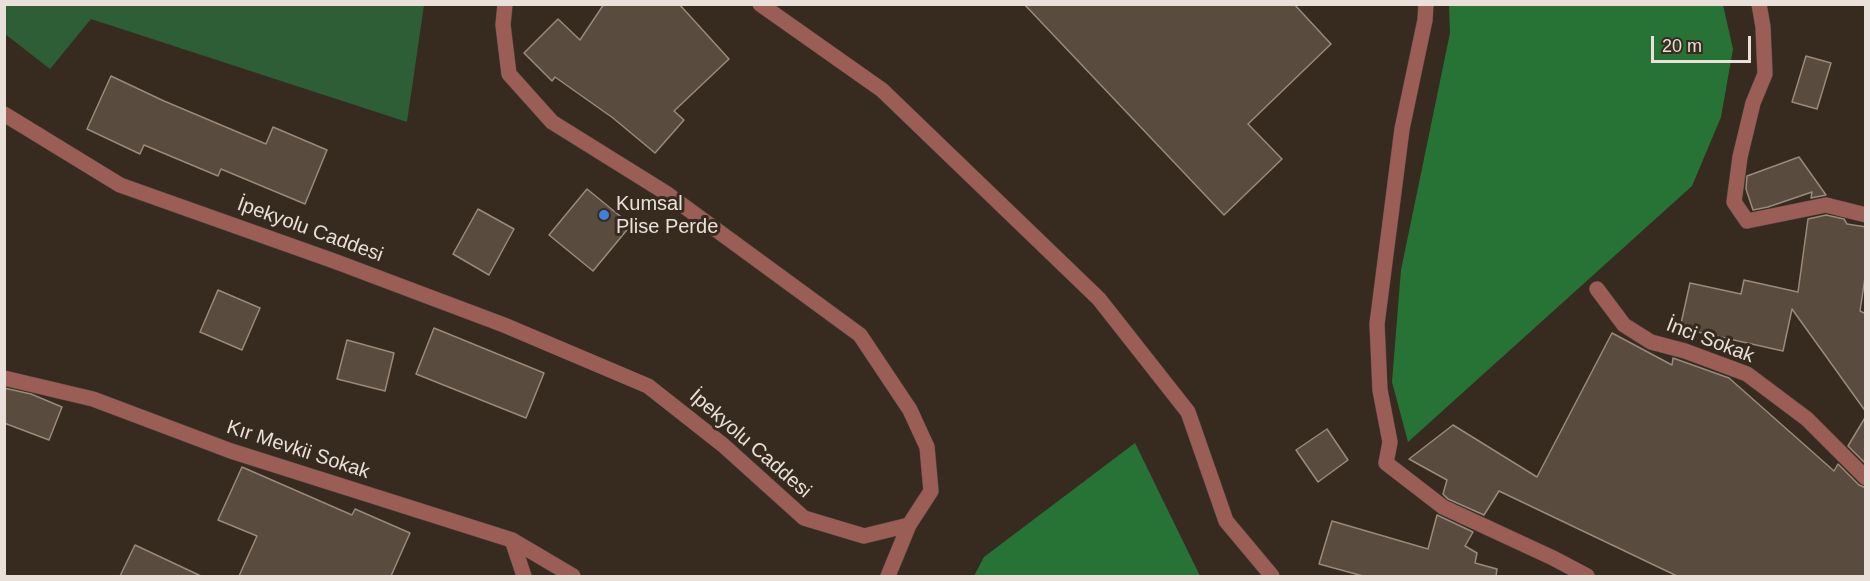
<!DOCTYPE html>
<html>
<head>
<meta charset="utf-8">
<style>
  body { margin:0 }
  #map { position:relative; width:1870px; height:581px; overflow:hidden; background:#372b1f; font-family:Helvetica,sans-serif }
  canvas { display:block }
  .frame { position:absolute; inset:0; border:6px solid #e9e1d9; pointer-events:none }
  .scale { position:absolute; left:1651px; top:36px; width:100px; height:27px; box-sizing:border-box; border:3px solid #e9e1d9; border-top:0; padding-left:8px; font-size:18px; line-height:21px; white-space:nowrap; color:#e9e1d9; -webkit-text-stroke:4px #372b1f; paint-order:stroke }
</style>
</head>
<body>
<div id="map">
<canvas width="1870" height="581"></canvas>
<div class="frame"></div>
<div class="scale">20 m</div>
</div>
<script>
const ctx = document.querySelector('canvas').getContext('2d');
ctx.lineJoin = 'round';
function paint(path, color) { ctx.fillStyle = color; ctx.fill(path, 'evenodd'); }
const toPath = rows => new Path2D(rows.map(r => 'M' + r).join(''));
function stroke(path, color, width, dash) { ctx.strokeStyle = color; ctx.lineWidth = width; ctx.lineCap = dash ? 'butt' : 'round'; ctx.setLineDash(dash || []); ctx.stroke(path); }
function write(font, color, halo, rows, align = 'center') {
  ctx.font = font + ' Helvetica,sans-serif'; ctx.lineWidth = 6; ctx.setLineDash([]); ctx.textBaseline = 'middle'; ctx.strokeStyle = halo; ctx.fillStyle = color; for (const [text, x, y, turn = 0] of rows) {
    ctx.save(); ctx.translate(x, y); ctx.rotate((+turn || 0) * Math.PI / 180); ctx.textAlign = isNaN(turn) ? turn : align; if (halo) ctx.strokeText(text, 0, 0); ctx.fillText(text, 0, 0); ctx.restore();
  }
}
paint(toPath([
  [4,5,424,5,407,122,91,19,50,69,5,34]
]), '#2e5e35');
paint(toPath([
  [1449,5,1723,5,1733,49,1721,117,1692,186,1408,442,1392,382,1401,270,1450,33],
  [1135,443,1200,576,974,576,984,557]
]), '#277336');
const building = toPath([
  [604,4,679,4,729,59,674,111,684,120,655,153,613,118,555,77,552,81,524,53,558,19,580,40,604,4],
  [1024,4,1294,4,1331,44,1248,124,1282,159,1224,215,1024,4],
  [1806,56,1831,63,1817,109,1792,102,1806,56],
  [111,76,164,101,266,144,273,127,327,150,305,204,221,169,218,176,144,145,140,154,87,129,111,76],
  [1799,157,1826,195,1811,198,1812,192,1768,207,1753,210,1746,189,1747,176,1799,157],
  [587,189,631,225,593,271,549,235,587,189],
  [478,209,514,229,489,275,453,254,478,209],
  [1826,215,1844,219,1847,224,1866,227,1866,271,1860,311,1866,314,1866,412,1792,309,1783,351,1680,328,1690,283,1741,294,1744,280,1798,292,1808,219,1826,215],
  [218,290,260,308,242,350,200,332,218,290],
  [434,328,544,373,526,418,416,374,434,328],
  [1612,333,1672,365,1673,358,1729,378,1834,471,1838,464,1859,485,1866,488,1866,576,1677,576,1499,491,1484,515,1448,499,1443,494,1447,480,1409,459,1453,425,1537,477,1612,333],
  [347,340,394,353,385,391,337,379,347,340],
  [4,388,31,394,62,407,49,440,4,423,4,388],
  [1866,416,1866,464,1848,446,1866,416],
  [1327,429,1348,460,1318,482,1296,450,1327,429],
  [242,467,352,515,355,509,410,533,391,576,239,576,257,536,218,520,242,467],
  [1437,515,1473,532,1465,546,1477,553,1475,563,1497,569,1496,576,1363,576,1319,564,1332,521,1428,549,1437,515],
  [135,545,201,576,120,576,135,545]
]);
paint(building, '#594b3e');
stroke(building, '#998a7b', 1.5);
const minor = toPath([
  [760,4,882,90,1099,299,1188,412,1226,521,1272,576],
  [1426,4,1425,20,1402,129,1377,324,1380,390,1390,442,1386,463,1443,507,1553,558,1587,576],
  [1759,4,1763,27,1765,74,1753,103,1740,157,1734,202,1747,221,1826,205,1866,215],
  [4,114,120,185,334,261,504,325,648,386,723,445,804,518,864,536,909,525,931,491,927,447,910,410,860,335,666,193,552,122,509,74,503,25,505,4],
  [1597,289,1624,325,1651,342,1685,351,1747,374,1807,419,1866,478],
  [4,378,93,399,231,451,512,540,573,576],
  [512,540,524,576],
  [888,576,909,525]
]);
stroke(minor, '#53483d', 16);
stroke(minor, '#9b5e56', 15);
for (const [x, y, r, color] of [
  [604,215,6,"#3f7fe0"]
]) { const dot = new Path2D(); dot.arc(x, y, r, 0, 2 * Math.PI); ctx.fillStyle = color; ctx.fill(dot); stroke(dot, '#372b1f', 2); }
write('20px', '#e9e1d9', '#372b1f', [
  ["Kumsal",616,204],
  ["Plise Perde",616,227]
], 'left');
write('20px', '#e9e1d9', '#372b1f', [
  ["İpekyolu Caddesi",310,230,20],
  ["İnci Sokak",1710,341,21],
  ["İpekyolu Caddesi",750,444,41],
  ["Kır Mevkii Sokak",298,450,18]
]);
</script>
</body>
</html>
